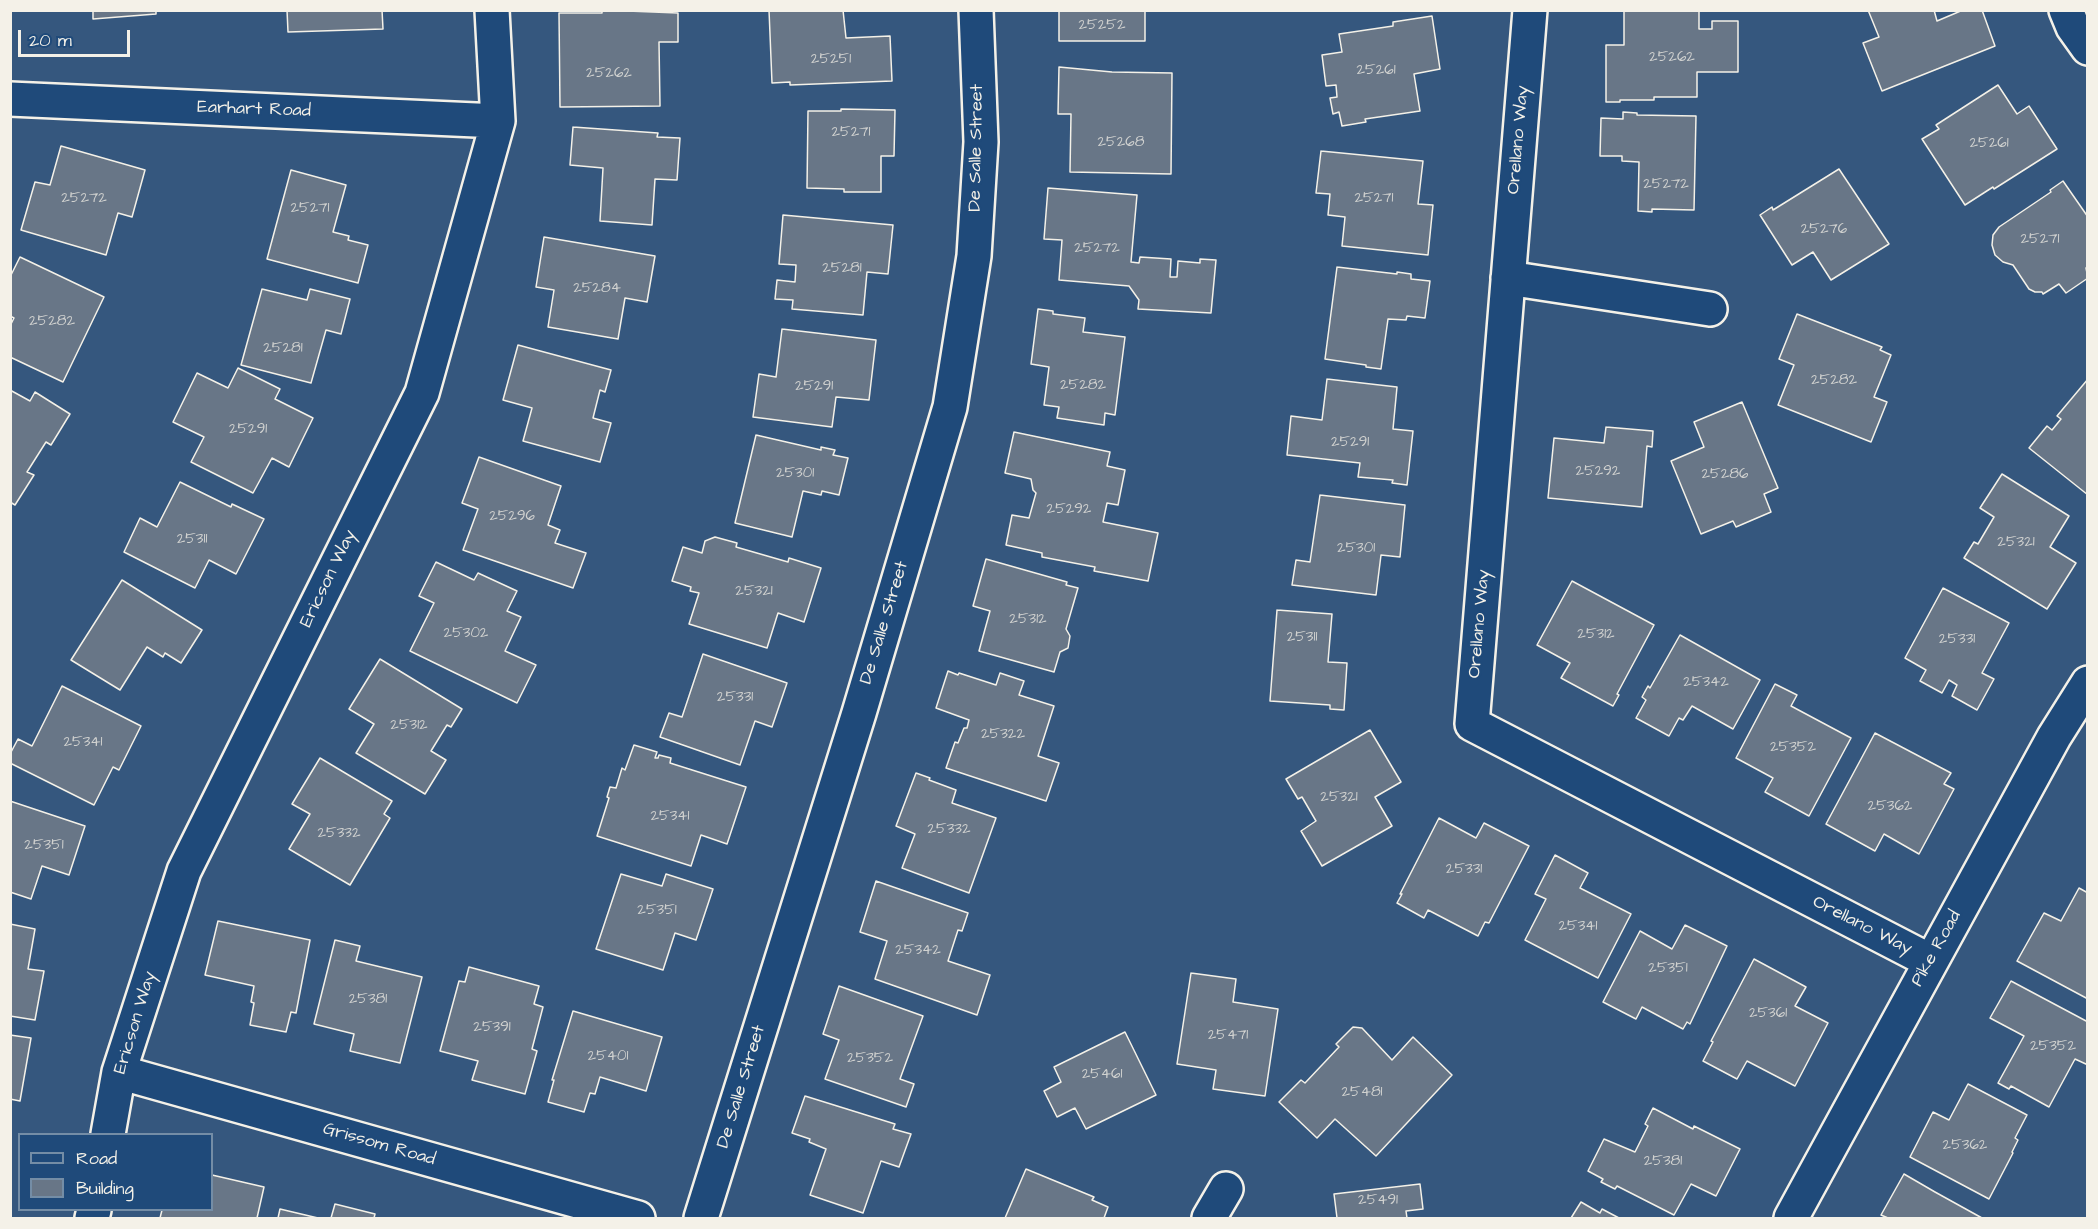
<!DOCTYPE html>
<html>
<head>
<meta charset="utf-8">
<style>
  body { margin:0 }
  #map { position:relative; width:2098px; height:1229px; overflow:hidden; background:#35577e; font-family:"Architects Daughter",sans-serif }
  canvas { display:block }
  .frame { position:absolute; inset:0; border:12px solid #f4f1e8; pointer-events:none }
  .legend { position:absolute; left:18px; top:1133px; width:195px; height:78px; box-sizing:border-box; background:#1f4a7a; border:2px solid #748da6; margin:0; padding:8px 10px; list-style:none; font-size:18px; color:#f4f1e8 }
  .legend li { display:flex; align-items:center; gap:12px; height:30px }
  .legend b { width:30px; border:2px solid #748da6 }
  .scale { position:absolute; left:18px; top:30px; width:112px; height:27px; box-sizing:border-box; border:3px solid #f4f1e8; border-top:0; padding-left:8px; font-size:18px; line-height:21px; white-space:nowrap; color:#f4f1e8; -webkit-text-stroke:4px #1f4a7a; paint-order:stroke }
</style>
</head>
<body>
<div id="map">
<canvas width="2098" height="1229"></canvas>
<div class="frame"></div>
<ul class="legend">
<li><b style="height:8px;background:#1f4a7a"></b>Road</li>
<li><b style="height:16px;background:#687687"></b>Building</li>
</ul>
<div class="scale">20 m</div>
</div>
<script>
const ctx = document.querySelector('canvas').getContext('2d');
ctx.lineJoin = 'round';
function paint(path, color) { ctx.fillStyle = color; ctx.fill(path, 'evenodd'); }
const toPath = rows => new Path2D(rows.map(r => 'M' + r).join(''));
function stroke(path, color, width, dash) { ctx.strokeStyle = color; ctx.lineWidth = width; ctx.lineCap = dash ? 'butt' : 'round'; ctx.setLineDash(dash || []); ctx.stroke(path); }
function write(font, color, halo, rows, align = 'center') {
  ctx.font = font + ' "Architects Daughter",sans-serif'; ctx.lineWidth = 4.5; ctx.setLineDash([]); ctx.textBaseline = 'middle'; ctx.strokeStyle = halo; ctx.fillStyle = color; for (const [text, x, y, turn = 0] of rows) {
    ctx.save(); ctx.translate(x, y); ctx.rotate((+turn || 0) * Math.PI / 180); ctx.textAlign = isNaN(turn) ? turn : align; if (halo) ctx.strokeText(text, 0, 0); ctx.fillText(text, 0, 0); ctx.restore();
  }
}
const building = toPath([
  [93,10,156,10,156,14,93,19,93,10],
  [287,10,382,10,383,29,288,32,287,10],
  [602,10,678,13,678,42,659,42,660,106,560,107,559,13,602,13,602,10],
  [769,10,843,10,846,38,890,36,892,81,790,85,790,82,772,83,769,10],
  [1059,10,1145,10,1145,41,1059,41,1059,10],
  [1624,10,1699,10,1699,29,1712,29,1712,21,1738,21,1738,72,1697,72,1697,97,1654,97,1654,100,1620,100,1620,102,1606,102,1606,45,1624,45,1624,10],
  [1868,10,1934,10,1937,21,1963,10,1982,10,1995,46,1882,91,1863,43,1879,37,1868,10],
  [1432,16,1440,69,1414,74,1420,111,1365,119,1366,122,1342,126,1339,112,1333,114,1330,98,1337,97,1336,85,1326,86,1322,55,1342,52,1339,34,1393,26,1393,22,1432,16],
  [1059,67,1112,72,1172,73,1171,174,1070,172,1071,114,1058,114,1059,67],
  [1998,85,2017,114,2029,106,2057,149,1994,189,1993,187,1965,205,1922,139,1939,129,1936,125,1998,85],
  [841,109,895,110,894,156,881,156,881,192,844,192,844,189,807,188,808,111,841,111,841,109],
  [1623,112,1637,113,1637,115,1696,116,1694,210,1652,209,1652,212,1638,211,1639,162,1622,161,1622,156,1600,156,1601,118,1623,119,1623,112],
  [573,127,658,133,657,137,680,138,677,180,655,179,652,225,600,221,603,168,570,165,573,127],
  [61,146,145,170,132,217,118,213,106,255,21,230,35,182,50,185,61,146],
  [1321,151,1423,161,1418,204,1433,205,1428,255,1342,246,1345,217,1328,215,1330,194,1316,193,1321,151],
  [1839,169,1889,244,1831,280,1813,252,1792,265,1760,215,1772,207,1773,210,1839,169],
  [291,170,346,185,333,232,349,236,348,240,368,245,358,283,267,259,291,170],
  [2063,181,2088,217,2088,267,2086,268,2088,278,2066,293,2059,284,2043,294,2042,292,2035,292,2029,289,2013,265,2003,262,1995,255,1992,245,1993,235,1999,227,2051,192,2050,190,2063,181],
  [1048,188,1137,195,1131,262,1139,263,1140,257,1171,259,1170,277,1177,277,1178,261,1200,263,1200,259,1216,260,1211,313,1138,309,1139,300,1129,286,1059,280,1062,240,1044,239,1048,188],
  [783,215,893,225,888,274,867,272,863,315,792,309,793,300,775,299,777,280,795,282,796,265,779,264,783,215],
  [544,237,655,256,647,302,625,298,618,339,548,327,554,290,536,287,544,237],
  [20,257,104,297,63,382,10,357,10,326,14,318,10,316,10,277,20,257],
  [1337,267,1397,274,1397,272,1411,274,1411,279,1430,281,1425,318,1407,316,1406,320,1388,319,1381,369,1366,367,1366,365,1325,359,1337,267],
  [262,289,307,300,310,289,350,299,341,334,326,330,311,383,241,365,262,289],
  [1038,309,1053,311,1053,314,1085,318,1083,332,1125,337,1115,415,1105,413,1104,425,1057,418,1059,407,1044,405,1049,367,1031,364,1038,309],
  [1797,314,1882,347,1880,350,1891,355,1874,397,1887,402,1871,442,1778,405,1794,365,1779,359,1797,314],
  [782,329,876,340,869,400,836,397,832,427,753,417,759,374,776,377,782,329],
  [518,345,611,370,605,392,600,390,593,418,611,423,600,462,523,441,532,408,503,400,518,345],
  [238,368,280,389,275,399,313,418,289,467,272,458,253,493,191,462,204,437,173,422,197,373,228,388,238,368],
  [1327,379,1397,387,1393,429,1413,431,1407,485,1392,483,1393,480,1358,477,1360,463,1287,455,1291,416,1322,420,1327,379],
  [2088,379,2088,495,2029,448,2047,426,2052,430,2061,419,2057,416,2088,379],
  [10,390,30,401,35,392,70,414,51,445,46,442,27,472,34,475,15,505,10,502,10,390],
  [1742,402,1778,488,1764,494,1771,512,1736,527,1733,521,1701,534,1671,461,1704,447,1694,422,1742,402],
  [1606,427,1653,431,1652,447,1647,446,1642,507,1548,498,1554,438,1604,443,1606,427],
  [1014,432,1110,452,1107,466,1125,470,1118,505,1107,503,1103,522,1158,533,1148,581,1094,571,1095,567,1042,557,1042,553,1006,545,1012,515,1029,518,1036,493,1033,490,1031,479,1005,473,1014,432],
  [756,435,821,450,821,447,835,450,833,455,848,458,839,495,822,491,821,495,803,491,792,537,735,523,756,435],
  [479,457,561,486,548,525,560,530,555,543,586,553,573,588,463,550,478,509,462,503,479,457],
  [2002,474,2069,516,2050,547,2076,563,2047,609,1964,558,1974,542,1978,544,1994,517,1980,508,2002,474],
  [180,482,231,507,232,504,264,519,236,574,209,560,195,588,124,552,140,518,157,527,180,482],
  [1320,495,1405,505,1400,557,1381,555,1376,595,1292,585,1296,560,1310,562,1320,495],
  [715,537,737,543,736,547,788,562,789,558,821,568,804,622,778,613,767,648,689,624,699,593,690,591,691,587,672,581,683,547,702,553,705,541,715,537],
  [986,559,1067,582,1066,585,1078,588,1066,629,1070,636,1068,648,1060,652,1054,672,979,651,990,611,973,606,986,559],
  [436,562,474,580,478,573,517,591,507,611,521,617,505,651,536,665,517,703,410,651,434,603,419,596,436,562],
  [122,580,202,630,181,663,165,653,163,657,147,647,120,690,71,660,122,580],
  [1572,581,1654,625,1617,694,1619,695,1613,706,1561,678,1570,663,1537,645,1572,581],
  [1943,588,2009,623,1982,673,1994,679,1977,710,1952,696,1957,685,1949,680,1942,693,1920,681,1926,670,1905,658,1943,588],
  [1277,610,1332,614,1328,662,1347,663,1344,710,1330,709,1330,705,1270,701,1277,610],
  [1680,635,1760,680,1733,729,1692,706,1683,720,1679,718,1669,736,1636,718,1646,700,1642,697,1648,686,1650,688,1680,635],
  [703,654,787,683,772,727,755,721,740,765,660,737,669,713,682,717,703,654],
  [380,659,462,709,451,727,447,725,431,751,446,760,425,794,356,753,374,724,349,709,380,659],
  [948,671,958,675,959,673,996,685,1000,673,1024,681,1019,695,1054,706,1038,756,1059,763,1046,801,946,768,955,742,958,743,964,728,967,728,969,720,936,708,948,671],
  [1775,684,1797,695,1791,706,1851,738,1809,816,1765,792,1773,778,1736,758,1775,684],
  [62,686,141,726,119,770,113,767,94,805,10,763,10,754,18,739,32,746,62,686],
  [1370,730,1401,782,1375,797,1392,826,1322,866,1301,831,1316,821,1302,797,1298,799,1286,779,1370,730],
  [1875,733,1951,773,1944,784,1954,789,1919,854,1884,834,1875,851,1826,824,1875,733],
  [634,745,657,752,655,758,658,758,659,755,671,758,670,763,746,787,727,844,701,835,691,866,597,836,609,798,607,797,610,787,616,788,622,768,625,770,634,745],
  [320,758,392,801,384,814,390,818,350,885,289,849,310,814,292,804,320,758],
  [916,773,930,778,929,780,956,790,952,803,996,818,969,893,902,868,915,834,896,826,916,773],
  [10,801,85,826,69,875,42,866,31,899,10,892,10,801],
  [1439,818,1476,838,1484,823,1529,846,1489,923,1485,922,1478,936,1428,910,1424,918,1397,903,1402,894,1400,894,1439,818],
  [1555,855,1588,873,1580,888,1631,914,1598,978,1525,940,1546,899,1535,894,1555,855],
  [621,874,662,886,666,874,713,889,696,940,675,933,663,970,596,949,621,874],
  [876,881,968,913,962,931,958,930,948,961,990,975,977,1015,875,979,887,941,860,932,876,881],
  [2079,888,2088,893,2088,999,2017,961,2044,913,2061,921,2079,888],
  [218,921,310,940,296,1013,291,1012,286,1032,250,1025,254,1003,251,1002,254,986,205,975,218,921],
  [10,924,35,929,28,969,44,971,35,1020,10,1016,10,924],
  [1685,925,1727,946,1690,1024,1687,1022,1683,1029,1642,1007,1636,1019,1603,1002,1640,931,1672,949,1685,925],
  [335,940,360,946,356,961,422,977,400,1063,350,1051,354,1034,314,1024,335,940],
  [1754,959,1806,987,1795,1006,1828,1023,1795,1086,1747,1061,1737,1079,1703,1061,1713,1042,1711,1041,1754,959],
  [469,967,539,986,534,1004,543,1007,532,1049,537,1051,525,1094,472,1080,478,1061,440,1051,459,981,465,982,469,967],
  [1191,973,1236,979,1233,1002,1278,1009,1265,1096,1213,1089,1216,1070,1177,1064,1191,973],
  [2011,981,2088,1022,2088,1065,2075,1059,2049,1107,2011,1086,2009,1089,1998,1083,2024,1036,1990,1018,2011,981],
  [839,986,923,1016,900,1079,914,1084,906,1107,825,1079,839,1040,823,1034,839,986],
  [573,1011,662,1037,646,1091,600,1077,595,1094,590,1093,584,1112,548,1102,554,1080,552,1080,573,1011],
  [1353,1027,1362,1028,1392,1060,1413,1037,1452,1075,1376,1156,1335,1119,1317,1138,1279,1102,1301,1080,1305,1083,1339,1047,1336,1044,1353,1027],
  [1125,1032,1156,1095,1086,1129,1075,1108,1057,1117,1044,1091,1061,1082,1054,1067,1125,1032],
  [10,1035,31,1038,20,1101,10,1099,10,1035],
  [1968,1084,2027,1115,2015,1138,2018,1140,2012,1152,2013,1153,1989,1199,1910,1157,1933,1112,1949,1120,1968,1084],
  [805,1096,895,1124,893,1129,911,1134,899,1167,881,1161,863,1213,810,1195,826,1149,809,1142,810,1139,792,1133,805,1096],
  [1653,1108,1693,1129,1694,1126,1740,1149,1716,1196,1691,1184,1674,1215,1617,1186,1615,1189,1601,1182,1603,1179,1588,1171,1604,1139,1635,1152,1648,1126,1645,1124,1653,1108],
  [1026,1169,1094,1197,1092,1200,1108,1207,1104,1218,1005,1218,1026,1169],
  [1904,1174,1935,1192,1982,1218,1888,1218,1881,1215,1904,1174],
  [212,1175,264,1187,257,1218,160,1218,162,1210,212,1210,212,1175],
  [1420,1184,1423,1209,1406,1211,1407,1218,1337,1218,1334,1194,1420,1184],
  [1581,1202,1600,1213,1602,1209,1619,1218,1571,1218,1581,1202],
  [335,1204,375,1214,374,1218,331,1218,335,1204],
  [280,1209,318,1218,278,1218,280,1209]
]);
paint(building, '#687687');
stroke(building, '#f4f1e8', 1.5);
const minor = toPath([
  [1530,10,1472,724,1930,961],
  [2066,10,2073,27,2088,48],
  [10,99,498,121],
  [1508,278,1710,309],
  [119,1072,638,1218],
  [108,1134,119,1072,184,871,422,393,498,121,492,10],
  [92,1218,94,1210],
  [701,1218,859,713,950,407,974,256,981,142,976,10],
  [1209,1218,1226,1189],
  [1791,1218,2054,737,2088,683]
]);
stroke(minor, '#f4f1e8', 38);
stroke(minor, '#1f4a7a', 33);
write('15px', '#d1d2d0', null, [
  ["25252",1102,26],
  ["25262",1672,58],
  ["25251",831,60],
  ["25261",1376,71],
  ["25262",609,74],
  ["25271",851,133],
  ["25268",1121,143],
  ["25261",1989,144],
  ["25272",1666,185],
  ["25272",84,199],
  ["25271",1374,199],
  ["25271",310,209],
  ["25276",1824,230],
  ["25271",2040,240],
  ["25272",1097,249],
  ["25281",842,269],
  ["25284",597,289],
  ["25282",52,322],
  ["25281",283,349],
  ["25282",1834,381],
  ["25282",1083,386],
  ["25291",814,387],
  ["25291",248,430],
  ["25291",1350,443],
  ["25292",1598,472],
  ["25301",795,474],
  ["25286",1725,475],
  ["25292",1069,510],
  ["25296",512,517],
  ["25311",192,540],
  ["25321",2016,543],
  ["25301",1356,549],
  ["25321",754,592],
  ["25312",1028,620],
  ["25302",466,634],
  ["25312",1596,635],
  ["25311",1302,638],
  ["25331",1957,640],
  ["25342",1706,683],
  ["25331",735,698],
  ["25312",409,726],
  ["25322",1003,735],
  ["25341",83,743],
  ["25352",1793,748],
  ["25321",1339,798],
  ["25362",1890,807],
  ["25341",670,817],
  ["25332",949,830],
  ["25332",339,834],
  ["25351",44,846],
  ["25331",1464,870],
  ["25351",657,911],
  ["25341",1578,927],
  ["25342",918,951],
  ["25351",1668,969],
  ["25381",368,1000],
  ["25361",1768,1014],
  ["25391",492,1028],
  ["25471",1228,1036],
  ["25352",2053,1047],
  ["25401",608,1057],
  ["25352",870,1059],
  ["25461",1102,1075],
  ["25481",1362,1093],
  ["25362",1965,1146],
  ["25381",1663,1162],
  ["25491",1378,1201]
]);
write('18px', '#f4f1e8', '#1f4a7a', [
  ["Earhart Road",254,110,2],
  ["Orellano Way",1519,140,-85],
  ["De Salle Street",977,148,-89],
  ["Ericson Way",329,579,-64],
  ["De Salle Street",885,623,-73],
  ["Orellano Way",1480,624,-85],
  ["Orellano Way",1862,926,27],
  ["Pike Road",1937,949,-61],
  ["Ericson Way",136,1023,-73],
  ["De Salle Street",742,1087,-73],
  ["Grissom Road",379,1145,16]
]);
</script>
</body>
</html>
